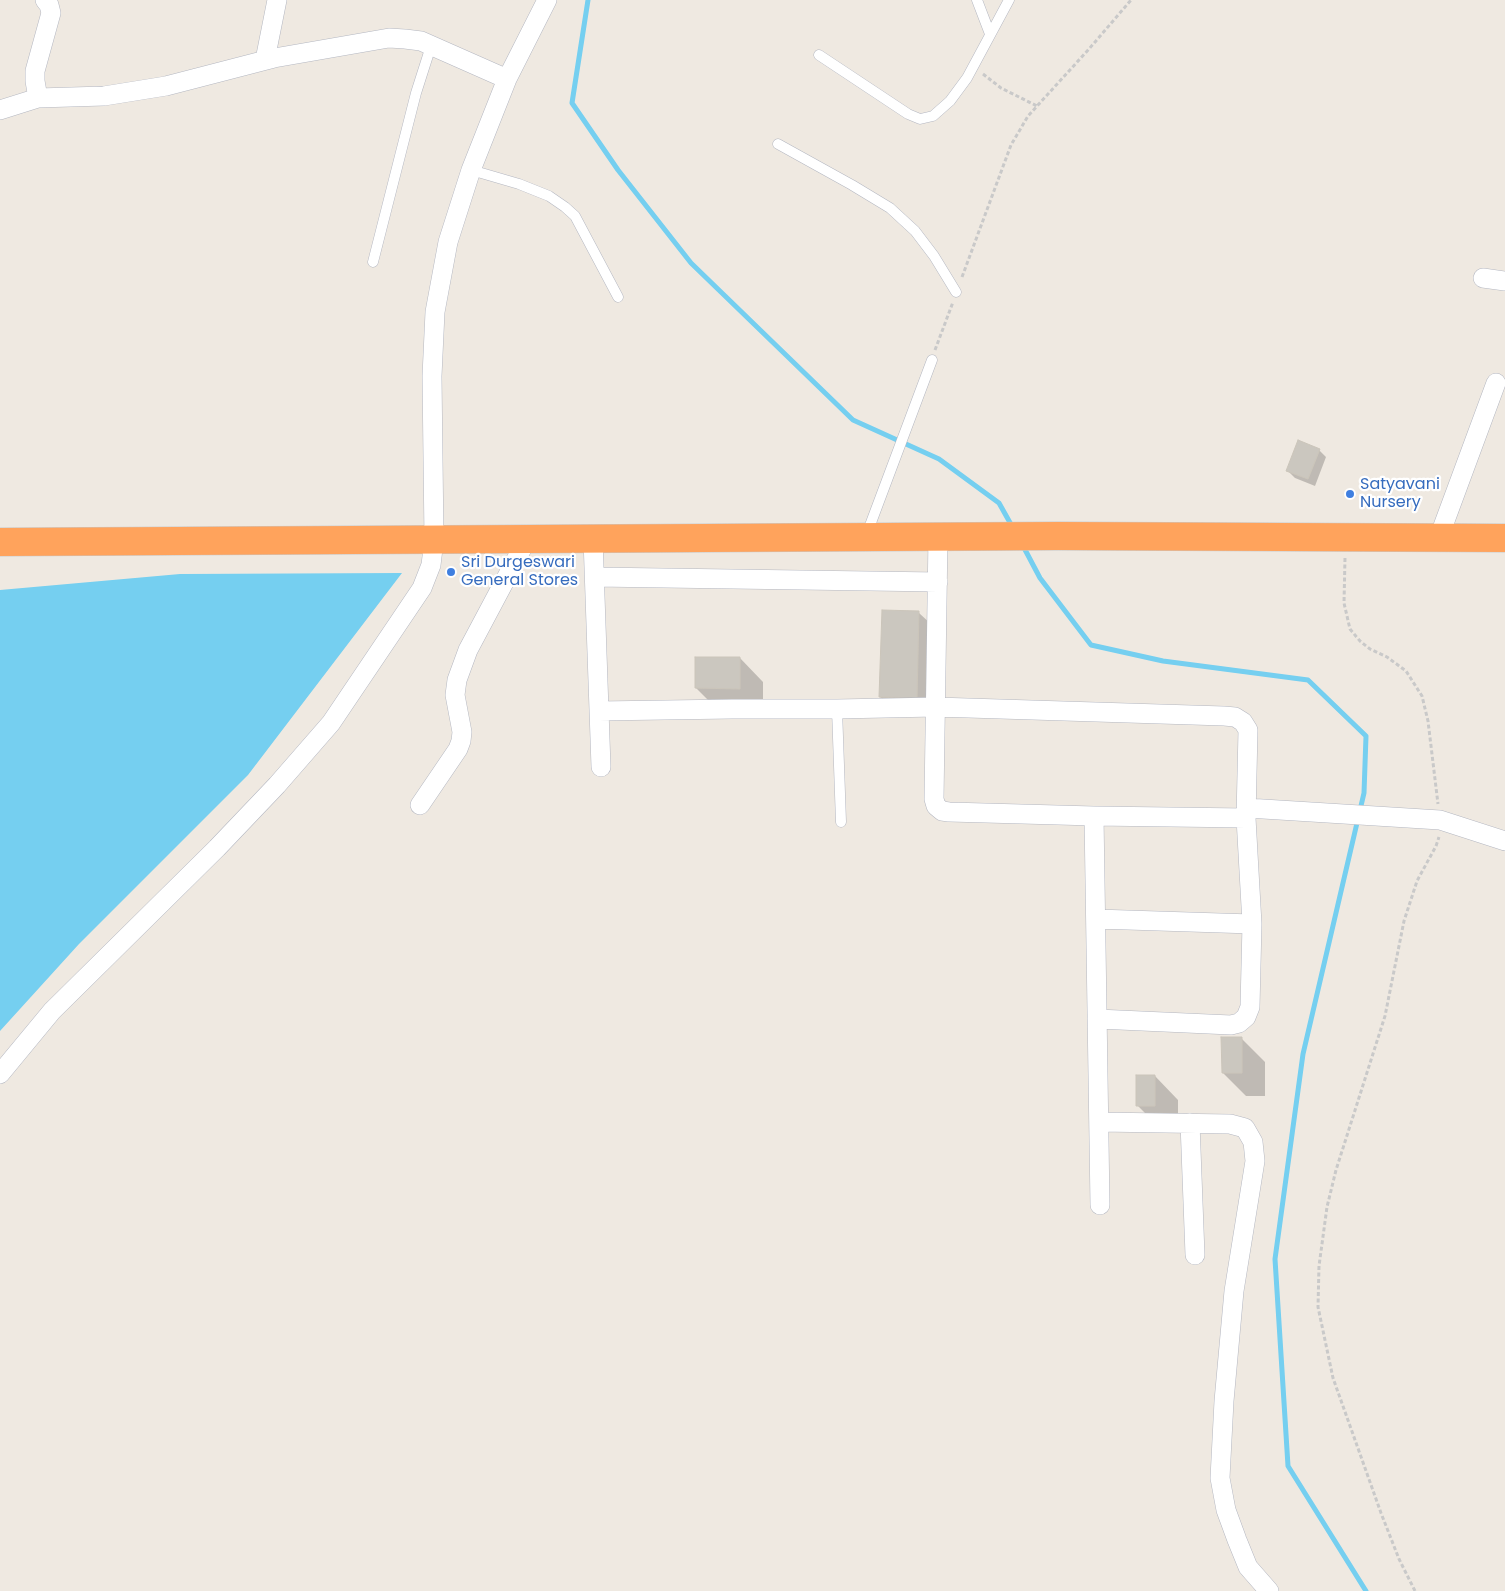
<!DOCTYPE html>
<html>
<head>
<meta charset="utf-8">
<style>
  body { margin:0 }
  canvas { display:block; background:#efe9e1 }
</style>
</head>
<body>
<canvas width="1505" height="1591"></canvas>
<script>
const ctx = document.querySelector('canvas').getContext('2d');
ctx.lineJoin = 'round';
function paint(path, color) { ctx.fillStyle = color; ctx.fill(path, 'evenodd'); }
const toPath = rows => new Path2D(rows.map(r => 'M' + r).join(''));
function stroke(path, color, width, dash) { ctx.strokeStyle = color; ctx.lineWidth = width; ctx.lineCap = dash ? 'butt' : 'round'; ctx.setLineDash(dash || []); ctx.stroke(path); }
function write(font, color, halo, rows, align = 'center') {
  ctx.font = font + ' Poppins,sans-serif'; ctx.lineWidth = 4.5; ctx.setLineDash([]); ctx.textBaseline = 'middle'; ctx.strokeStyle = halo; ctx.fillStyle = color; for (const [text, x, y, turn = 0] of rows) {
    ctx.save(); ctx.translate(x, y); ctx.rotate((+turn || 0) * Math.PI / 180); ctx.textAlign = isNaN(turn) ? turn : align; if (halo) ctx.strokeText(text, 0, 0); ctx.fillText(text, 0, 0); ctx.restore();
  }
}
paint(toPath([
  [402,573,248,775,79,944,0,1031,0,590,180,574]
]), '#75cff0');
paint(toPath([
  [1319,450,1326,457,1315,486,1295,478,1288,471],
  [919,613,931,624,928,709,892,708,880,697],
  [740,658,763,682,763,712,719,711,696,688],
  [1241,1038,1265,1062,1265,1096,1246,1096,1223,1073],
  [1155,1076,1178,1100,1178,1129,1161,1129,1137,1105]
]), '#0003');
stroke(toPath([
  [588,0,572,103,618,170,691,263,853,420,939,459,999,503,1013,528],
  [1022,544,1040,578,1091,645,1163,661,1308,680,1366,736,1364,793,1303,1054,1275,1259,1288,1466,1366,1591]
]), '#75cff0', 5);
const building = toPath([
  [1298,440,1320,449,1308,479,1286,471,1298,440],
  [882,610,919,611,917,698,879,697,882,610],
  [695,657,740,657,740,689,695,688,695,657],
  [1221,1037,1242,1037,1242,1073,1222,1073,1221,1037],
  [1136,1075,1155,1075,1155,1106,1136,1106,1136,1075]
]);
paint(building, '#cbc7bf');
stroke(building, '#cbc5ba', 1);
const lane = toPath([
  [977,0,990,34],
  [819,55,908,114,920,119,933,116,950,101,967,78,1009,0],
  [778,144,852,185,890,208,915,231,934,256,956,292],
  [471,170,519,184,549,196,565,207,575,216,618,297],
  [373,262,416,93,431,46],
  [866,536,932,360],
  [837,709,841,822]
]);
const street = toPath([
  [265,60,277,0],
  [38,98,35,81,35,71,51,13,49,5,45,0],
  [0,110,38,98,104,96,166,86,274,58,389,38,405,39,421,41,507,79],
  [1483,278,1505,281],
  [938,537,934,799,936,806,942,811,949,812,1094,816,1246,818],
  [1439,537,1496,383],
  [593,539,601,767],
  [595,577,938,582],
  [599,711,732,709,837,709,936,707,1224,716,1235,717,1243,722,1248,730,1246,818,1252,924,1250,1007,1246,1017,1239,1023,1231,1025,1097,1019],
  [420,805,458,749,461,741,462,732,455,695,457,680,468,650,527,539],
  [1247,808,1440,820,1505,841],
  [1094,816,1100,1205],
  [1096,919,1252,924],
  [0,1074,52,1011,217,848,277,785,331,723,422,588,431,565,434,540,432,376,435,312,448,242,471,170,507,79,547,0],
  [1099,1122,1230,1124,1245,1128,1253,1142,1255,1161,1234,1291,1224,1401,1220,1478,1226,1510,1237,1540,1248,1567,1269,1591],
  [1190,1123,1195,1255]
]);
const highway = toPath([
  [0,542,1058,536,1505,538]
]);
stroke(lane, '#b4b7c1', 11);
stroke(street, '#b4b7c1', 20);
stroke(highway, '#c9c9c9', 29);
stroke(toPath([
  [983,74,1001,88,1037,106],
  [962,277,1011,145,1028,116,1089,49,1131,0],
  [935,350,953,302],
  [1345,558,1344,603,1350,629,1360,641,1370,649,1387,657,1406,671,1422,696,1428,721,1438,804],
  [1415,1591,1399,1559,1381,1513,1333,1378,1318,1307,1319,1266,1327,1207,1336,1170,1385,1016,1404,921,1417,881,1436,846,1439,837]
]), '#c9c9c9', 3, [4, 2.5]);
stroke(lane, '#fff', 10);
stroke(street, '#fff', 19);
stroke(highway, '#ffa35c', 28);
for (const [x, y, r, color] of [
  [1350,494,5,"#3f7fe0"],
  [451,572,5,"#3f7fe0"]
]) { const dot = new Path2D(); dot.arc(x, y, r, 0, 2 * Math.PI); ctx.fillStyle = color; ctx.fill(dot); stroke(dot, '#fff', 2); }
write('16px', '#366cbe', '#fff', [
  ["Satyavani",1360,485],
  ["Nursery",1360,503],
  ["Sri Durgeswari",461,563],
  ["General Stores",461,581]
], 'left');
</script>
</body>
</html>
